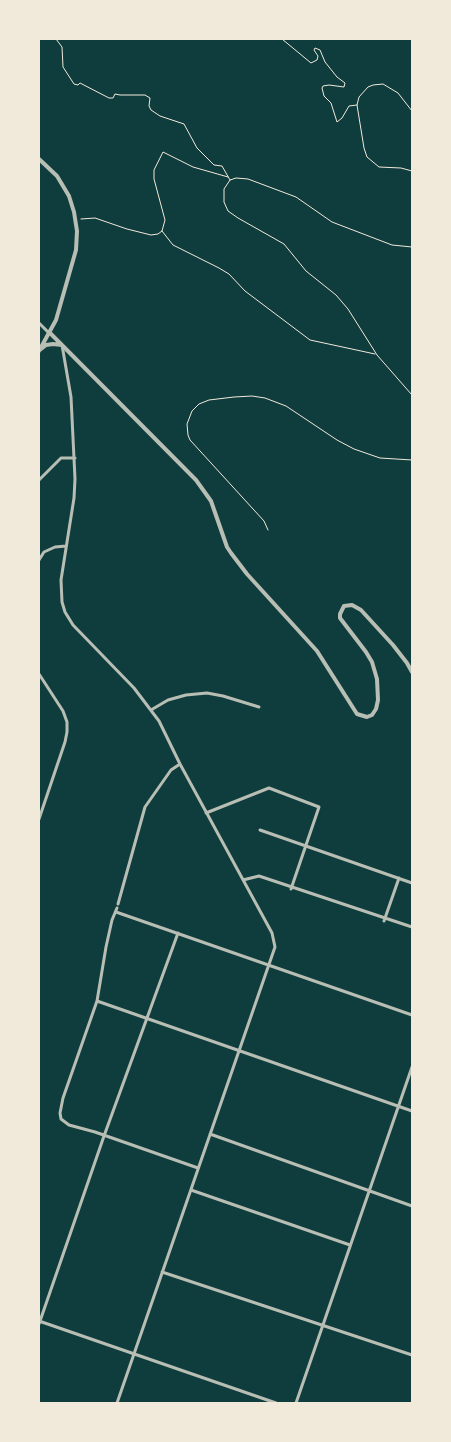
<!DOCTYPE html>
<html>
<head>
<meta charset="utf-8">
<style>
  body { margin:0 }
  #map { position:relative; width:451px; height:1442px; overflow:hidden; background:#0f3d3e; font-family:Barlow,sans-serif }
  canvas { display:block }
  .frame { position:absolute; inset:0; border:40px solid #f1e9da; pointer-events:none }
</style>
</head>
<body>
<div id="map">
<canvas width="451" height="1442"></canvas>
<div class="frame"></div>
</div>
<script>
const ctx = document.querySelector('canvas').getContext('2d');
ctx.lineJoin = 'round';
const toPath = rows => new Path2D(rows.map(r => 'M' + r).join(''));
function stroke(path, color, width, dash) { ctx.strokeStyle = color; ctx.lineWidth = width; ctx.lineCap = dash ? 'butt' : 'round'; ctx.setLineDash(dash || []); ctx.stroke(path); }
stroke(toPath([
  [56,39,62,47,63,67,74,84,78,85,80,83,109,98,113,98,115,94,120,95,145,95,150,98,149,106,151,110,160,116,184,124,197,148,214,165,222,166,230,180],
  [282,39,311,63,317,60,318,56,314,50,315,48,320,50,325,62,337,77,345,83,344,87,329,85,323,86,322,88,324,96,331,103,337,122,342,118,349,106,357,105],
  [412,111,398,93,383,84,373,85,368,87,359,97,357,105,364,148,367,157,379,167,401,168,412,171],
  [81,219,95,218,127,229,151,235,158,234,162,231,165,220,154,179,154,170,163,152,193,167,228,177],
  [162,231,173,245,219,268,229,274,245,291,310,340,375,354],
  [412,247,392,245,332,222,296,197,248,179,236,178,230,180,224,189,224,202,228,211,238,218,284,244,306,271,336,295,348,309,377,355,412,395],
  [268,530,264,521,190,440,188,435,187,424,192,411,199,404,209,400,234,397,252,396,265,398,286,406,337,440,354,449,380,458,412,460]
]), '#f1e9da', 1);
stroke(toPath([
  [39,323,49,333],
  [62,345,71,397,75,479,74,498,61,580,62,602,65,612,73,625,134,688,159,721,180,764,272,933,275,947,117,1403],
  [39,480,61,458,75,458],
  [39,560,44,552,55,547,66,546],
  [39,674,63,711,67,722,67,732,65,742,39,819],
  [151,710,168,700,186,695,207,693,223,696,259,707],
  [206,813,269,788,319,807,291,889],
  [260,830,412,883],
  [243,880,259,876,412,927],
  [118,904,145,807,171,770,180,764],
  [117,908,112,920,106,947,97,1001,63,1098,60,1113,61,1119,69,1125,95,1132,198,1168],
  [116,912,412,1015],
  [384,921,399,878],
  [97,1001,412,1111],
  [210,1134,412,1206],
  [191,1190,350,1245],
  [162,1272,412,1355],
  [39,1321,276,1403],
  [39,1324,104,1136,178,933],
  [296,1403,412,1067]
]), '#b8beb3', 3);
stroke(toPath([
  [39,159,57,176,69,196,74,212,77,231,76,250,56,320,39,351],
  [50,333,196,480,211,501,227,547,231,553,247,574,317,651,357,714,367,717,372,715,376,709,378,700,377,679,372,662,366,652,340,618,340,614,344,606,352,605,361,610,393,645,407,663,412,672],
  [41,349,46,345,53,344,62,345]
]), '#b8beb3', 4);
</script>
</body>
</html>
